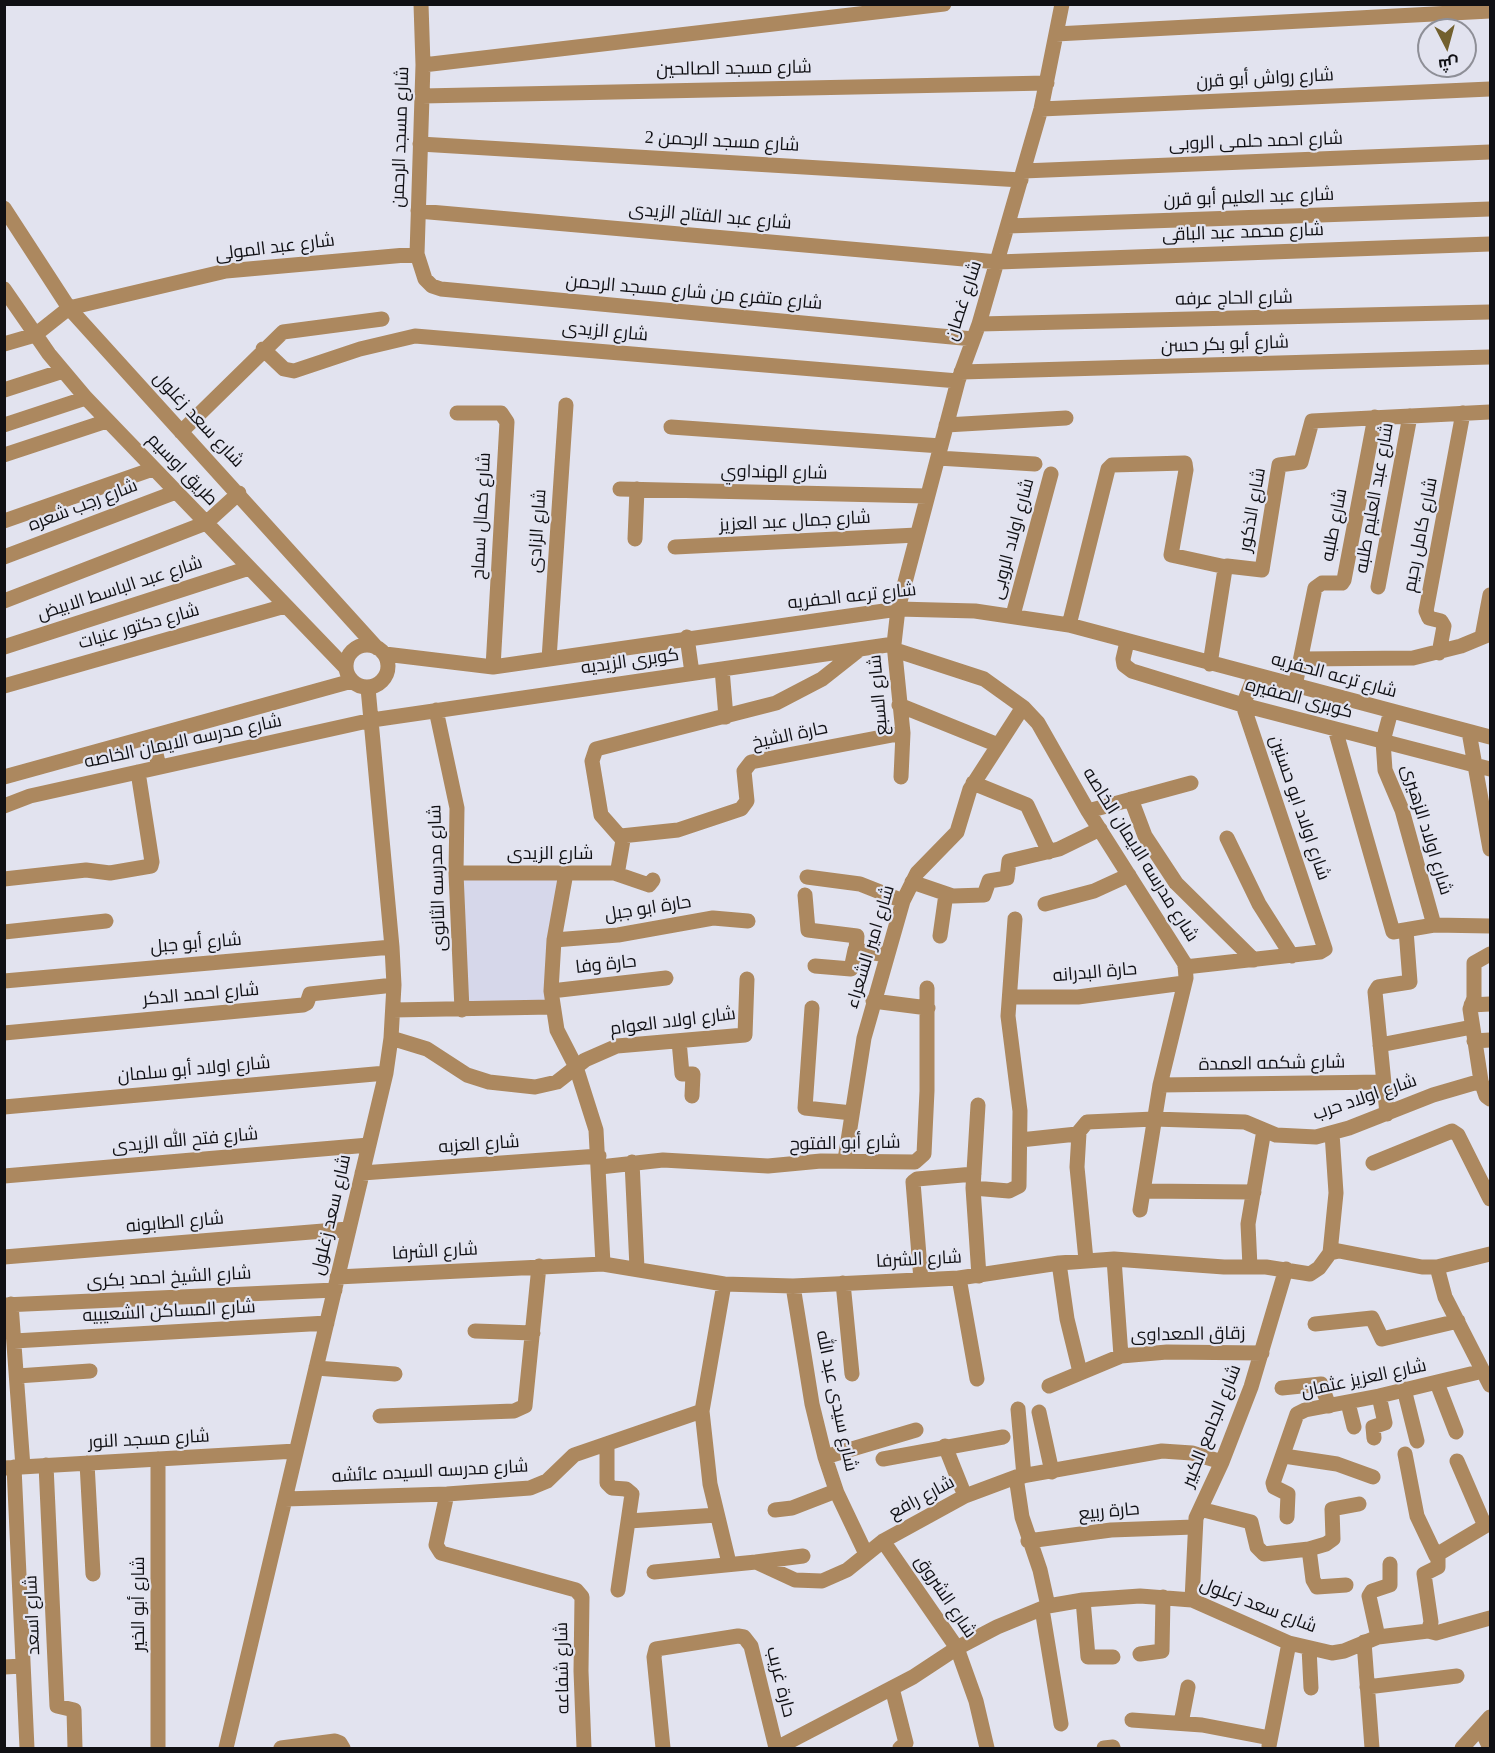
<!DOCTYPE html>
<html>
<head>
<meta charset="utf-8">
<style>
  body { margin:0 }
  #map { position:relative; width:1495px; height:1753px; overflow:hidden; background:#e2e3ef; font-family:"Times New Roman",Cairo,serif }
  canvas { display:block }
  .frame { position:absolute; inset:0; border:6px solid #101014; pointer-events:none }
  .north { position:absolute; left:1417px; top:18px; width:60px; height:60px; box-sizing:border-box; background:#e2e3ef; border:2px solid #8e8f97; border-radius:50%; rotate:174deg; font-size:16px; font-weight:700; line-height:24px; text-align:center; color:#101014 }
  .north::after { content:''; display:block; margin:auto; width:21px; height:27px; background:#72602e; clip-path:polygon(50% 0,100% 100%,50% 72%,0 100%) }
</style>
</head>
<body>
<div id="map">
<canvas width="1495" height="1753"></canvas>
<div class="frame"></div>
<div class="north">ش</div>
</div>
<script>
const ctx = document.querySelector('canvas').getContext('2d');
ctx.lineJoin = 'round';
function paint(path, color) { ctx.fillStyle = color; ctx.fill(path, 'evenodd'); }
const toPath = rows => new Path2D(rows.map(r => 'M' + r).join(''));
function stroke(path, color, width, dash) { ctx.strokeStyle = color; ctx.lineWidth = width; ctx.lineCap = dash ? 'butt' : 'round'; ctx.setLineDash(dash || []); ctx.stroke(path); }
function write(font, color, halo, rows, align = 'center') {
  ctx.font = font + ' "Times New Roman",Cairo,serif'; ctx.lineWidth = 4.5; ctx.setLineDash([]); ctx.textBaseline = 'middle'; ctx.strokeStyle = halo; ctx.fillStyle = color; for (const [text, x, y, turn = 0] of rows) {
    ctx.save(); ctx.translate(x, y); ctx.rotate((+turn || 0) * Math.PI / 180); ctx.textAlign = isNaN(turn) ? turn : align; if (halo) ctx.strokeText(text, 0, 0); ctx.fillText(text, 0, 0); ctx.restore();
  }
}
paint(toPath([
  [460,876,562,876,548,1001,465,1007]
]), '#d6d7ea');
stroke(toPath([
  [421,4,423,65,417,254,425,279,432,286,441,289,973,339],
  [1056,34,1490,11],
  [423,65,944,4],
  [422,96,1047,83],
  [1041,109,1490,89],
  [420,144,1021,180],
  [1023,171,1490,152],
  [4,208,69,308,377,648],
  [418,211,998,262,1490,244],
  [1008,226,1490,209],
  [4,289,49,354,86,398,345,667],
  [979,324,1490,312],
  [4,344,35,335,69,308,226,271,417,254],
  [263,349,284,369,294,371,360,349,415,336,958,381],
  [961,372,1490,357],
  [4,390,63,371],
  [457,413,501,413,507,422,493,667],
  [4,425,86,398],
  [946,425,1066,418],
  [671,427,941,446],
  [181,432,283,332,382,319],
  [4,455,107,421],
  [938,458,1035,464],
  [620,489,927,496],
  [4,521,153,469],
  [635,539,637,489],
  [675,547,917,535],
  [4,557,176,492],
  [1378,587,1410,416],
  [4,601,206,523,239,493],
  [1013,615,1051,474],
  [1069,625,1108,469,1112,465,1185,463,1186,470,1171,555,1226,567],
  [687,637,692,673],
  [1482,637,1490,595],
  [1127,642,1123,659,1124,665,1132,671,1243,705,1490,769],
  '346 666a21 21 0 1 1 42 0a21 21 0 1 1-42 0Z',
  [4,647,249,568],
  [895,650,984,679,1023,707,1038,723,1088,811,1185,964,1186,978,1160,1085,1140,1210],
  [1439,653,1444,626,1441,621,1429,618,1426,611,1463,413],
  [385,654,493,667,898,609,975,611,1069,625,1490,737],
  [549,659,566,405],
  [1301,659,1413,658,1461,646,1490,634],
  [1210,664,1225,569,1227,566,1262,570,1279,465,1301,462,1312,421,1490,412],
  [722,669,726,717],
  [4,686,285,606],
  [1295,686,1315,588,1322,583,1342,583,1344,580,1375,417],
  [899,705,998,745],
  [436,710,457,808,456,873,462,1010],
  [1391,711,1383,741,1385,770,1402,810,1434,925],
  [1335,729,1393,932,1434,925,1490,926],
  [1469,732,1490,849],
  [152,736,159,767],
  [4,777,352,681],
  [901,777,903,733,894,644,898,609,958,381,979,324,1041,109,1062,4],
  [973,783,1027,805,1049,852],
  [1131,799,1145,836,1176,883,1254,960],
  [4,806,30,796,372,720,894,644],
  [1088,811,1191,783],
  [621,836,678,830,741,809,747,801,744,771,751,762,903,733],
  [1227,838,1259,904,1292,956],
  [456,873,614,873,618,869,623,840,601,815,592,761,596,749,776,703,822,679,860,649],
  [566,873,554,940,551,991,557,1030,576,1067,596,1130,603,1264],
  [614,873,649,885,653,880],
  [807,877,860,884,903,901],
  [4,879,86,870,110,873,151,866,152,862,138,772],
  [912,882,953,896,984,895,989,881,1007,878,1009,861,1059,849,1100,829],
  [805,895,808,930,857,936,856,950],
  [1045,904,1094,891,1129,875],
  [4,932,106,921],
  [940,936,946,894],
  [554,940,618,935,713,918,748,921],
  [1490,954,1474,963,1474,998,1470,1009,1481,1081,1486,1096,1490,1099],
  [815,966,851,969,855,950,887,955],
  [1185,967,1320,952,1325,949,1243,705,1255,675],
  [4,981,392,947],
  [551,991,666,978],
  [1010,997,1078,997,1184,983],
  [873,1001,928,1008],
  [1471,1005,1490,1004],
  [812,1008,805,1108,852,1113],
  [393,1010,552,1007],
  [4,1033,303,1005,307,1003,310,994,394,985],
  [391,1038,427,1049,467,1075,489,1082,535,1087,557,1082,585,1060,617,1046,745,1035,747,979],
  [679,1041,682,1074,693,1074,692,1096],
  [1474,1041,1490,1040],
  [1380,1045,1472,1027],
  [1160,1085,1384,1082],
  [978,1105,973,1188,979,1276],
  [4,1107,386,1073],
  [1387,1114,1375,992,1378,987,1410,982,1406,930],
  [1079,1133,1077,1167,1086,1260],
  [1020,1140,1077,1134,1087,1122,1154,1119,1245,1122,1276,1135,1316,1137,1349,1128,1433,1095,1481,1081],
  [845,1160,864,1038,903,901,917,873,957,832,970,789,1023,707],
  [632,1162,637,1268],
  [1373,1163,1452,1131,1458,1135,1490,1199],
  [600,1167,663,1160,768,1166,821,1161,915,1162,924,1154,927,1091,927,988],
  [362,1173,599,1156],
  [4,1176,369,1145],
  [973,1188,1009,1191,1019,1186,1020,1111,1008,1016,1015,919],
  [1143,1191,1254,1192],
  [1330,1253,1336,1193,1332,1133],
  [4,1257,348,1229],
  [1114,1259,1121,1356],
  [1059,1263,1067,1319,1080,1372],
  [1250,1267,1248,1224,1264,1130],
  [1437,1267,1445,1297,1490,1385],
  [337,1277,603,1264,724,1284,793,1286,959,1278,1059,1263,1114,1259,1224,1267,1266,1267,1310,1274,1319,1268,1330,1253,1339,1251,1422,1267,1437,1267,1490,1254],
  [959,1278,977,1379],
  [921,1280,913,1182,917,1179,974,1174],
  [843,1283,852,1374],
  [724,1284,702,1411,710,1484,729,1563],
  [793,1286,812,1404,825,1457,837,1493,866,1554],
  [11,1304,23,1467],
  [4,1305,335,1290],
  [1315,1324,1372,1318,1382,1339,1458,1321],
  [475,1331,533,1333],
  [14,1341,327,1323],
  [316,1368,395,1374],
  [17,1376,90,1371],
  [1437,1383,1456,1432],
  [1049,1386,1121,1356,1167,1352,1262,1353],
  [1282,1388,1321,1384,1329,1406],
  [1404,1389,1417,1441],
  [1348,1403,1354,1427],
  [1018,1409,1024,1476],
  [1039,1412,1052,1472],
  [380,1416,514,1411,525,1406,539,1266],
  [1374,1438,1373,1427,1385,1423,1379,1396],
  [607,1444,607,1483,612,1488,626,1489,632,1494,618,1590],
  [945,1446,965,1496],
  [1405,1454,1417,1516,1436,1556],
  [1284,1456,1337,1464,1373,1477],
  [825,1457,916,1430],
  [158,1459,158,1748],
  [883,1459,1003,1437],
  [1457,1461,1485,1526],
  [87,1463,93,1574],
  [46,1465,57,1706,74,1710,75,1748],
  [14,1467,27,1748],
  [4,1468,296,1451],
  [1016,1477,1022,1517,1040,1570,1048,1606],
  [447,1494,436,1545,441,1553,576,1590,582,1597,581,1671,584,1748],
  [285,1499,447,1494,530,1488,547,1481,574,1455,702,1411],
  [1200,1509,1251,1522,1257,1547,1264,1554,1309,1549,1313,1580,1317,1587,1346,1585],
  [775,1510,792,1508,836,1491],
  [1287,1517,1288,1494,1274,1487,1273,1483,1297,1414,1305,1410,1379,1396,1483,1371],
  [629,1521,717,1515],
  [883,1541,957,1648,976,1701,987,1748],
  [1028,1541,1111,1530,1194,1527],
  [1309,1549,1326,1544,1333,1539,1332,1509,1359,1504],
  [756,1562,803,1556],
  [654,1572,756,1562,795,1580,822,1581,847,1570,883,1541,965,1496,1016,1477,1162,1451,1192,1453,1222,1462],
  [1083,1600,1088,1657,1113,1657],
  [1192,1600,1196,1518,1222,1462,1251,1387,1286,1269],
  [1042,1609,1061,1724],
  [1428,1631,1436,1633,1490,1618],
  [1378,1637,1369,1596,1372,1591,1390,1585,1390,1564],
  [1364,1642,1372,1748],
  [1309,1648,1311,1688],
  [1140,1654,1162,1651,1163,1597],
  [4,1667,23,1666],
  [1367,1687,1457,1676],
  [892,1688,906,1743,900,1748],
  [1132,1720,1202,1725,1270,1738],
  [1181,1723,1188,1687],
  [1481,1729,1490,1748],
  [1269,1746,1289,1643],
  [226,1748,386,1073,391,1038,394,985,392,947,368,688],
  [281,1748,335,1741,340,1743,343,1748],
  [663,1748,654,1657,656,1649,738,1636,744,1637,751,1646,776,1748],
  [777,1748,913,1677,957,1648,997,1627,1048,1606,1083,1600,1140,1596,1192,1600,1289,1643,1332,1653,1344,1651,1378,1637,1428,1631,1431,1622,1424,1574,1438,1567,1438,1554,1490,1523],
  [1104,1748,1113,1747],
  [1462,1748,1490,1717]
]), '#ac885f', 15);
write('18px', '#101014', '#e2e3ef', [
  ["شارع مسجد الصالحين",734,69,-1],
  ["شارع رواش أبو قرن",1265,79,-3],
  ["شارع مسجد الرحمن",401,137,-88],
  ["شارع مسجد الرحمن 2",722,142,3],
  ["شارع احمد حلمى الروبى",1256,142,-2],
  ["شارع عبد العليم أبو قرن",1249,198,-2],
  ["شارع عبد الفتاح الزيدى",710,217,5],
  ["شارع محمد عبد الباقى",1243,233,-2],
  ["شارع عبد المولى",275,248,-7],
  ["شارع متفرع من شارع مسجد الرحمن",694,293,5],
  ["شارع الحاج عرفه",1234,299,-1],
  ["شارع غصان",964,301,-72],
  ["شارع الزيدى",605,332,5],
  ["شارع أبو بكر حسن",1225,345,-2],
  ["شارع سعد زغلول",198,420,47],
  ["طريق اوسيم",182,470,46],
  ["شارع الهنداوي",774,473,1],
  ["شارع عبد العليم طلبه",1375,498,-80],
  ["شارع رجب شعره",83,506,-21],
  ["شارع الذكور",1253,510,-80],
  ["شارع كمال سماح",482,516,-87],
  ["شارع جمال عبد العزيز",795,522,-3],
  ["شارع طلبه",1335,525,-79],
  ["شارع الزادى",538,531,-86],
  ["شارع كامل رحيم",1421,535,-79],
  ["شارع اولاد الروبى",1013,539,-75],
  ["شارع عبد الباسط الابيض",120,589,-18],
  ["شارع ترعه الحفريه",852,597,-6],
  ["شارع دكتور عنيات",139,627,-16],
  ["كوبرى الزيديه",630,662,-8],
  ["شارع ترعه الحفريه",1334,676,15],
  ["شارع السبع",879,695,-95],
  ["كوبرى الصفيره",1299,699,15],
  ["حارة الشيخ",790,736,-12],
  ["شارع مدرسه الايمان الخاصه",183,742,-12],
  ["شارع اولاد ابو حسنين",1299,808,71],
  ["شارع اولاد الزهيرى",1426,830,73],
  ["شارع الزيدى",550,854],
  ["شارع مدرسه الايمان الخاصه",1140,855,58],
  ["شارع مدرسه الثانوى",438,878,-92],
  ["حارة ابو جبل",648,909,-9],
  ["شارع أبو جبل",196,944,-5],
  ["شارع امير الشعراء",871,947,-73],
  ["حارة وفا",606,965,-6],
  ["حارة البدرانه",1095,973,-5],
  ["شارع احمد الدكر",201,995,-5],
  ["شارع اولاد العوام",673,1022,-7],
  ["شارع شكمه العمدة",1272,1064,-1],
  ["شارع اولاد أبو سلمان",194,1070,-5],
  ["شارع اولاد حرب",1365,1098,-19],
  ["شارع فتح الله الزيدى",185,1141,-5],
  ["شارع أبو الفتوح",845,1144,-1],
  ["شارع العزبه",479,1145,-4],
  ["شارع سعد زغلول",332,1215,-77],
  ["شارع الطابونه",175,1223,-5],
  ["شارع الشرفا",435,1252,-3],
  ["شارع الشرفا",919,1260,-3],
  ["شارع الشيخ احمد بكرى",169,1278,-3],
  ["شارع المساكن الشعيبيه",169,1312,-3],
  ["زقاق المعداوى",1188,1335,-1],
  ["شارع العزيز عثمان",1364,1379,-12],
  ["شارع سيدى عبد الله",836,1401,78],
  ["شارع الجامع الكبير",1212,1426,-68],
  ["شارع مسجد النور",149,1440,-3],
  ["شارع مدرسه السيده عائشه",430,1472,-3],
  ["شارع رافع",922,1498,-28],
  ["حارة ربيع",1109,1512,-5],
  ["شارع الشروق",945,1597,56],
  ["شارع أبو الخير",139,1604,-90],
  ["شارع سعد زعلول",1258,1606,21],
  ["شارع اسعد",33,1615,-92],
  ["شارع شفاعه",563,1668,-91],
  ["حارة غريب",780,1682,76]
]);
</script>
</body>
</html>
